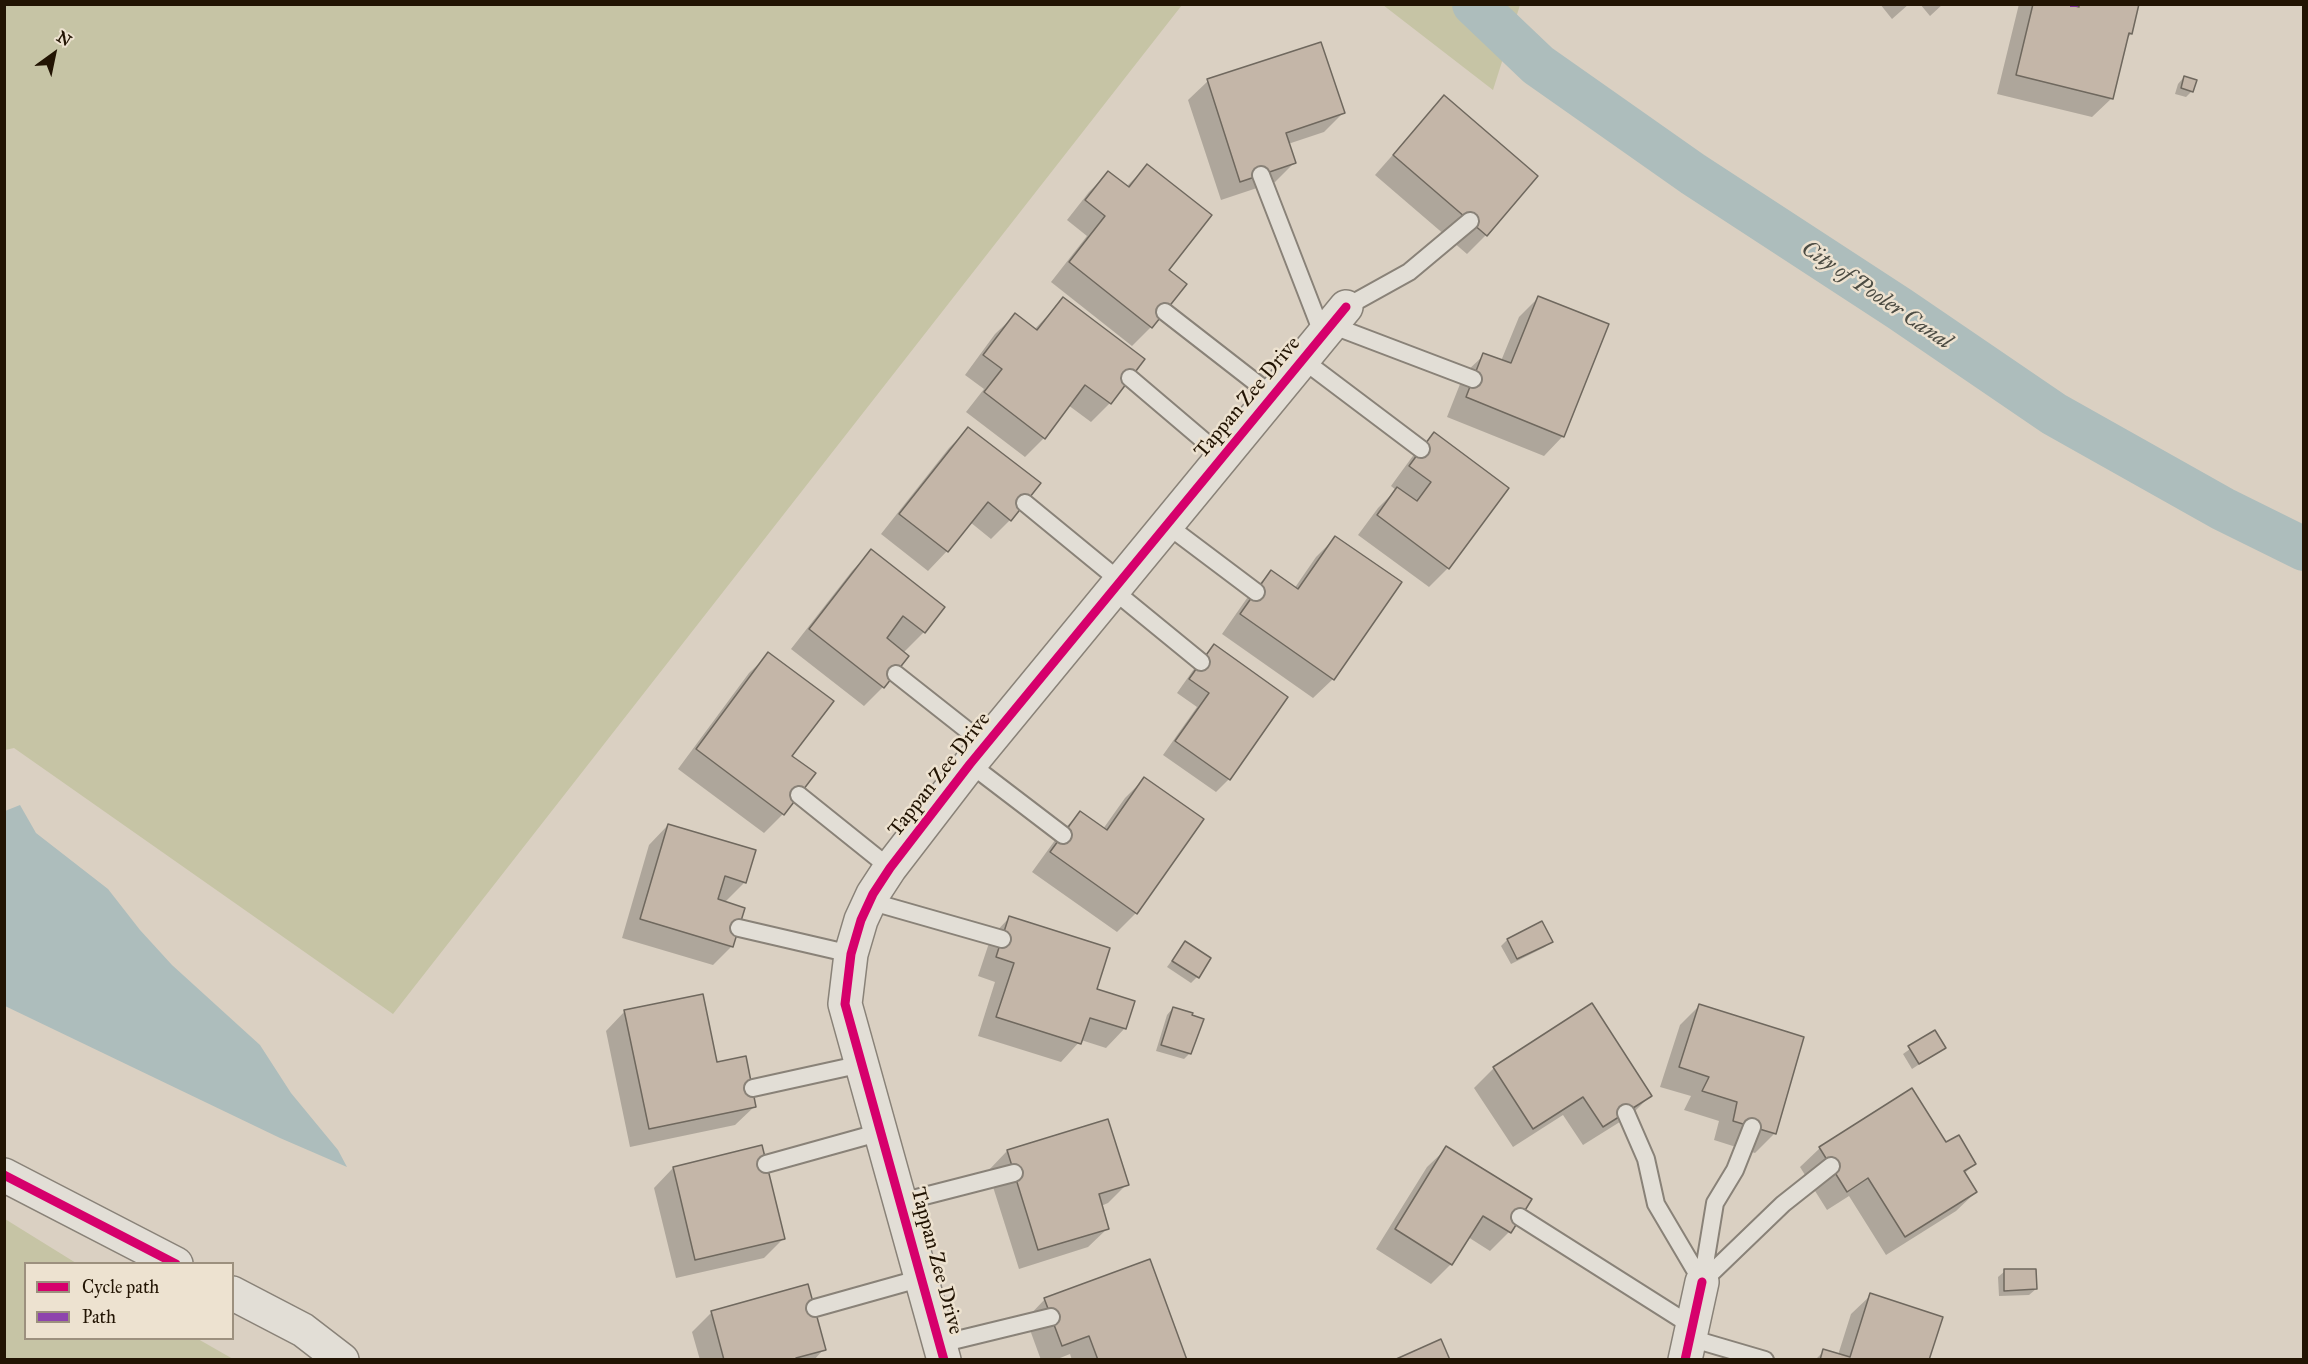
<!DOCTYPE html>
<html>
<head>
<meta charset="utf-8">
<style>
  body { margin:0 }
  #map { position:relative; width:2308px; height:1364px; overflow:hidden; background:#dad0c2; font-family:"IM FELL Great Primer",serif }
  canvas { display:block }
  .frame { position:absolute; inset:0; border:6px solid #221403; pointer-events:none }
  .legend { position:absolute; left:24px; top:1262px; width:210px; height:78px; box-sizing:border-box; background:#ede2d0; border:2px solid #9c907e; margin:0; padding:8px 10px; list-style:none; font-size:18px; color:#221403 }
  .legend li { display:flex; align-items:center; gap:12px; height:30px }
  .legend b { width:30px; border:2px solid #9c907e }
  .north { position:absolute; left:24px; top:24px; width:60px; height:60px; -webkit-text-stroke:4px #ede2d0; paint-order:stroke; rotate:33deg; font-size:16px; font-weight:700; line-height:24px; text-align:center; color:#221403 }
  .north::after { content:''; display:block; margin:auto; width:21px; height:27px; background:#221403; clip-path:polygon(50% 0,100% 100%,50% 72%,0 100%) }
</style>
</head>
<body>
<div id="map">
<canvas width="2308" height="1364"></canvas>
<div class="frame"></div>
<ul class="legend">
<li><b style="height:8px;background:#d6006c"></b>Cycle path</li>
<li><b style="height:8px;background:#8e44ad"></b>Path</li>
</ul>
<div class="north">N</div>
</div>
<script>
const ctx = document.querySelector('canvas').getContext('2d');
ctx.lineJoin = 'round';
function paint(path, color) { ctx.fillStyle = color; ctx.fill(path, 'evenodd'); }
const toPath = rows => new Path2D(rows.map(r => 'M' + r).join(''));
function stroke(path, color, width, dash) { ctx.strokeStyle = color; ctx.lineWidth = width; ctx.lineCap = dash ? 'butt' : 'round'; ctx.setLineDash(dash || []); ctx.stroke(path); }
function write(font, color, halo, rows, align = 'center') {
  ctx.font = font + ' "IM FELL Great Primer",serif'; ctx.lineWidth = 5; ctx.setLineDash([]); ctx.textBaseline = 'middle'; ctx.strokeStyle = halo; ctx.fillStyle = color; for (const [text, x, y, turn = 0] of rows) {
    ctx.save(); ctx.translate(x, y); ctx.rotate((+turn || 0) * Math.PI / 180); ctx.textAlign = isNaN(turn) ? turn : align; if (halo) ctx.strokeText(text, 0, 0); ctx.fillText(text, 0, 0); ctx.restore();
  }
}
paint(toPath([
  [5,4,1182,4,1182,5,393,1014,14,748,5,750],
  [1383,5,1520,5,1493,90],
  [5,1219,76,1263,26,1264,26,1338,198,1339,233,1359,5,1359]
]), '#c6c4a5');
paint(toPath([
  [20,805,36,833,108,889,140,930,172,965,260,1045,291,1093,338,1150,347,1167,280,1138,5,1006,5,811]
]), '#adbdbc');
paint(toPath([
  [1880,4,1909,4,1892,19],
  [1920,4,1943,4,1930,16],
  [2019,4,2067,4,2075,8,2078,4,2138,4,2131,34,2126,39,2112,98,2092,117,1997,94],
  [2184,77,2192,91,2186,97,2175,94,2178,84],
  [1208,81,1343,113,1324,132,1288,144,1294,163,1275,182,1221,200,1188,100],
  [1444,97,1486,235,1467,254,1375,175],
  [1147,166,1167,270,1151,327,1132,346,1051,282,1087,236,1067,220,1089,192,1108,173,1126,187],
  [1538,298,1563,436,1544,456,1447,417,1464,374,1484,355,1501,361,1519,317],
  [1063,299,1110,403,1091,422,1068,405,1044,438,1025,457,966,412,984,389,965,375,995,334,1015,315,1034,330],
  [968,429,1010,520,991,539,970,522,947,551,928,571,881,534,949,448],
  [1434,434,1448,568,1429,587,1358,535,1378,508,1396,490,1391,486,1415,453],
  [1335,538,1400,582,1333,679,1313,698,1222,634,1252,591,1271,572,1294,589,1316,557],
  [871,551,924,632,903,653,883,687,864,706,791,649,852,571],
  [1214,646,1229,779,1216,792,1163,755,1197,707,1177,693,1201,659],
  [769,654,783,814,764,833,678,769,749,673],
  [1144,779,1136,913,1117,932,1032,872,1061,832,1080,813,1103,829,1125,798],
  [668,825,745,882,724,903,732,946,713,965,622,938,649,845],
  [1010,917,1095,990,1125,1028,1106,1048,1081,1040,1061,1062,978,1036,995,982,978,976,991,937],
  [1541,923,1551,941,1545,947,1511,964,1501,946,1507,940],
  [1185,943,1197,977,1191,983,1167,967],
  [1591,1005,1650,1096,1631,1115,1583,1145,1563,1115,1513,1147,1474,1088,1494,1068],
  [1699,1006,1802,1038,1774,1134,1755,1153,1714,1140,1719,1121,1684,1110,1691,1096,1660,1087,1680,1025],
  [1173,1008,1190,1053,1184,1059,1156,1051,1167,1015],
  [625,1011,716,1064,755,1106,735,1125,630,1147,606,1031],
  [1934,1032,1944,1048,1912,1069,1903,1054],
  [1107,1121,1127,1184,1108,1203,1101,1206,1108,1228,1088,1247,1019,1269,988,1171,1007,1151],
  [1945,1144,1974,1164,1964,1174,1976,1192,1956,1211,1886,1255,1849,1196,1827,1210,1800,1167,1820,1148],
  [761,1147,783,1239,764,1258,676,1278,654,1188,673,1168],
  [1447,1148,1509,1232,1490,1251,1468,1237,1451,1264,1431,1284,1376,1249,1427,1167],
  [2005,1271,2036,1289,2029,1295,1999,1296,1998,1277],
  [1871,1295,1928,1360,1815,1360,1824,1351,1838,1355,1851,1314],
  [1045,1299,1185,1360,1072,1360,1070,1354,1055,1360,1041,1360,1026,1319],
  [712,1312,824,1349,814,1360,700,1360,692,1332]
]), '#0003');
stroke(toPath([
  [1474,4,1538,65,1693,174,1900,309,2054,414,2223,509,2304,549]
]), '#adbdbc', 44);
const building = toPath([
  [2033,4,2068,4,2079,7,2079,4,2139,4,2132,34,2129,33,2113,99,2016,75,2033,4],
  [1321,42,1345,113,1286,133,1296,163,1240,182,1207,79,1321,42],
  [2184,76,2197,80,2193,92,2181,88,2184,76],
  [1444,95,1538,176,1487,236,1393,155,1444,95],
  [1147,164,1212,215,1169,270,1187,284,1152,328,1069,262,1105,216,1085,200,1108,171,1129,187,1147,164],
  [1538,296,1609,324,1564,437,1466,397,1483,353,1511,363,1538,296],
  [1063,297,1145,359,1111,404,1085,385,1045,439,984,392,1002,369,983,355,1015,313,1037,330,1063,297],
  [968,427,1041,483,1011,521,988,502,948,552,899,514,968,427],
  [1434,432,1509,488,1449,569,1377,515,1397,487,1417,501,1431,482,1409,466,1434,432],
  [1335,536,1402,582,1334,680,1240,614,1271,570,1298,589,1335,536],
  [871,549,945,607,925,633,903,616,887,638,909,656,884,688,809,629,871,549],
  [1214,644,1288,697,1230,780,1175,741,1209,693,1189,679,1214,644],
  [768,652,834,701,792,756,816,773,784,815,696,749,768,652],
  [1144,777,1204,819,1137,914,1050,852,1080,811,1107,830,1144,777],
  [668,824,756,850,746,883,725,876,718,899,745,908,733,947,640,919,668,824],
  [1009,916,1110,948,1097,989,1135,1001,1126,1029,1090,1018,1081,1044,996,1017,1014,963,996,957,1009,916],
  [1542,921,1553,942,1517,959,1507,939,1542,921],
  [1185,941,1211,958,1199,978,1172,961,1185,941],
  [703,994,717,1062,746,1056,756,1107,649,1129,624,1010,703,994],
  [1592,1003,1652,1096,1603,1127,1583,1097,1533,1129,1493,1067,1592,1003],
  [1699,1004,1804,1037,1776,1134,1733,1121,1737,1102,1702,1091,1709,1077,1679,1067,1699,1004],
  [1173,1007,1193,1013,1192,1015,1204,1019,1191,1054,1161,1045,1173,1007],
  [1935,1030,1946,1048,1919,1064,1908,1046,1935,1030],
  [1912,1088,1946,1142,1959,1135,1976,1164,1964,1171,1977,1192,1905,1237,1868,1178,1847,1192,1819,1147,1912,1088],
  [1108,1119,1129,1185,1099,1194,1109,1229,1038,1250,1007,1150,1108,1119],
  [762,1145,785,1239,695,1260,673,1167,762,1145],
  [1446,1146,1532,1199,1511,1233,1483,1216,1452,1265,1395,1229,1446,1146],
  [1150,1259,1187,1360,1098,1360,1089,1336,1062,1346,1044,1298,1150,1259],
  [2004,1269,2036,1269,2037,1289,2004,1291,2004,1269],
  [808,1284,826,1350,796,1358,796,1360,724,1360,711,1311,808,1284],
  [1870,1293,1943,1317,1929,1360,1820,1360,1823,1349,1850,1357,1870,1293],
  [1441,1339,1450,1360,1394,1360,1441,1339]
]);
paint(building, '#c4b6a8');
stroke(building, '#6f685e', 1.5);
const service = toPath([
  [1261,175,1323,335],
  [1346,307,1409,272,1470,221],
  [1165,312,1273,396],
  [1331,325,1473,379],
  [1303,360,1421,449],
  [1130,378,1223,457],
  [1025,503,1120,581],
  [1167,525,1256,592],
  [1113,590,1201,662],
  [896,674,986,745],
  [970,764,1063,835],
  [799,795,890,868],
  [869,901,1002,939],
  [739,928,851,954],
  [753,1088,862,1064],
  [1626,1113,1646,1159,1656,1204,1702,1282],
  [766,1164,881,1132],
  [901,1202,1014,1173],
  [1520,1217,1692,1326],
  [1702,1282,1783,1204,1831,1166],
  [1702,1282,1715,1203,1735,1170,1752,1127],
  [815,1308,922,1278],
  [1690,1338,1765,1360],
  [940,1344,1051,1317]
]);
const minor = toPath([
  [944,1360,845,1004,851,954,861,920,873,894,890,868,970,764,1346,307],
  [1685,1360,1702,1282]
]);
const tertiary = toPath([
  [4,1175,176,1264],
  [232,1293,303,1330,342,1360]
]);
stroke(service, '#898278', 20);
stroke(minor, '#898278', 36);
stroke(tertiary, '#898278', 36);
stroke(service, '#e2ded6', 16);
stroke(minor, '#e2ded6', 33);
stroke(tertiary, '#e2ded6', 33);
stroke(toPath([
  [2074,7,2074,4]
]), '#8e44ad', 8, [15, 8]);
stroke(toPath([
  [4,1175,176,1264],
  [944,1360,845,1004,851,954,861,920,873,894,890,868,970,764,1346,307],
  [1685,1360,1702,1282]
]), '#d6006c', 9);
write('21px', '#221403', '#ede2d0', [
  ["Tappan Zee Drive",1248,398,-50],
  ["Tappan Zee Drive",940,775,-52],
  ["Tappan Zee Drive",936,1261,75]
]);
write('italic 22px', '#4c4c43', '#ede2d0', [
  ["City of Pooler Canal",1876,296,34]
]);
</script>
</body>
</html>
